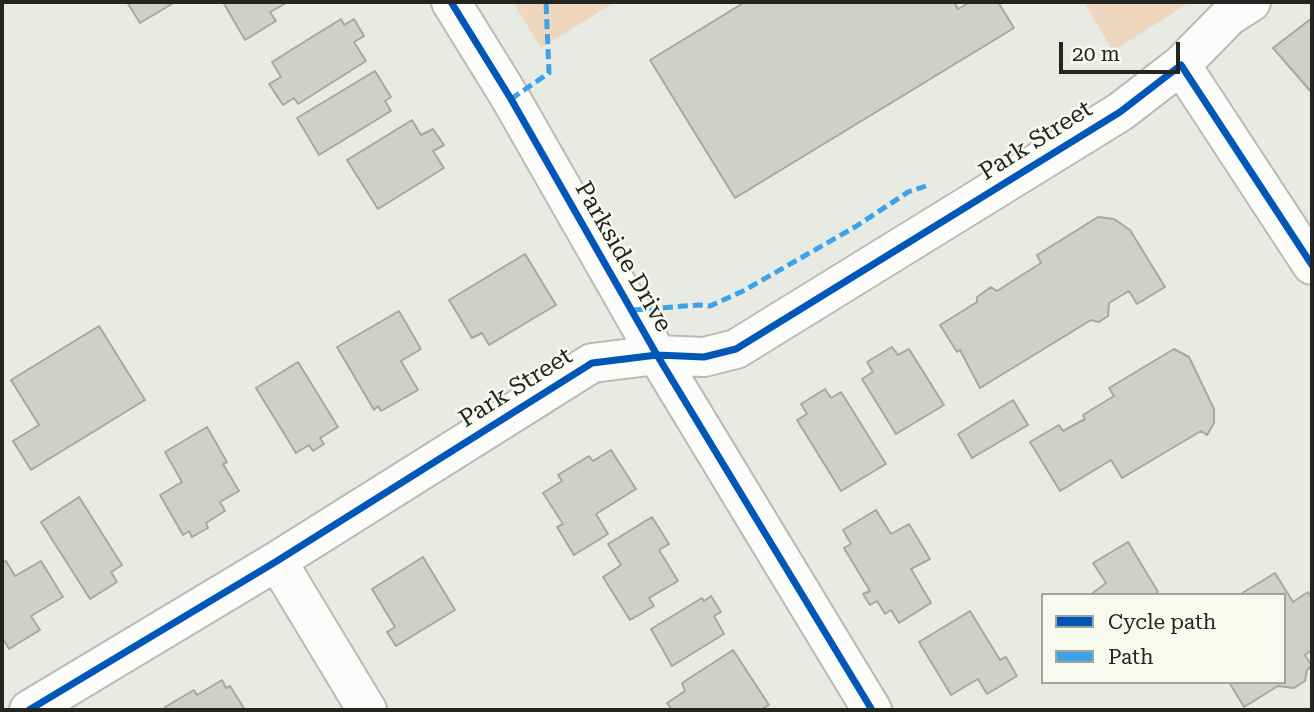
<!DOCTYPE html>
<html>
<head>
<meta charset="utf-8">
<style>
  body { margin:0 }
  #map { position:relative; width:1314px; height:712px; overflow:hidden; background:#e8eae4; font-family:"Roboto Serif",serif }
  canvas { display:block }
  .frame { position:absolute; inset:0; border:4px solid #232520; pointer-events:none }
  .legend { position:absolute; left:1041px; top:593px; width:245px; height:91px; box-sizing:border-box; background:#f6fbee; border:2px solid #a2a59c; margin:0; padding:9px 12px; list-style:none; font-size:21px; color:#232520 }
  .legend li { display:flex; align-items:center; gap:14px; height:35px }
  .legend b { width:35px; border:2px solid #a2a59c }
  .scale { position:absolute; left:1059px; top:42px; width:121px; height:32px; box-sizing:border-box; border:4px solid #232520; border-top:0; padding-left:9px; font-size:21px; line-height:24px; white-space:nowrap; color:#232520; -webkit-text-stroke:5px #f6fbee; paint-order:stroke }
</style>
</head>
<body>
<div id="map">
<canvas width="1314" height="712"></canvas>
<div class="frame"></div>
<ul class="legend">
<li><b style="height:9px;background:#0057b8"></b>Cycle path</li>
<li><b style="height:9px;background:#3ea2ea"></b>Path</li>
</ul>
<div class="scale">20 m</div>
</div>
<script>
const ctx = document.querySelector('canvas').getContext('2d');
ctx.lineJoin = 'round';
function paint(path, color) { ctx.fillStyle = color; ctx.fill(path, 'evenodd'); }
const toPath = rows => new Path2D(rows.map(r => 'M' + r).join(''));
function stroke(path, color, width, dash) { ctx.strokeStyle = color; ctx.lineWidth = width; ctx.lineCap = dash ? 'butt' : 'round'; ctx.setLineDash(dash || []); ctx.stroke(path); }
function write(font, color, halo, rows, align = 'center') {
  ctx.font = font + ' "Roboto Serif",serif'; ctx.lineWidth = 5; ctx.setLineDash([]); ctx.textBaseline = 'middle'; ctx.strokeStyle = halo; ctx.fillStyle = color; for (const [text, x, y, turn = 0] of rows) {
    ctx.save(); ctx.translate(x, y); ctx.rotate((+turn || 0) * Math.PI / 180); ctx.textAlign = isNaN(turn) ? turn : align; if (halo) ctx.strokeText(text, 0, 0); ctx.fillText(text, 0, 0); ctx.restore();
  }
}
paint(toPath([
  [513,2,615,2,541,48],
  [1084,2,1190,2,1113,51]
]), '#efd6be');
const building = toPath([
  [127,2,175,2,140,23,127,2],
  [223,2,288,2,270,12,276,21,245,40,223,2],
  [745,2,954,2,958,9,970,2,998,2,1014,28,735,198,650,60,745,2],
  [1312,18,1312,93,1273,48,1312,18],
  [341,19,344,25,354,19,364,36,354,42,366,61,298,104,294,98,283,105,269,84,281,77,272,62,341,19],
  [375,71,391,97,385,101,391,111,319,155,297,118,375,71],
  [412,120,421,135,433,129,444,145,433,151,444,168,378,209,347,160,412,120],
  [1098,217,1114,219,1130,230,1165,287,1137,304,1129,291,1109,303,1108,316,1099,322,1091,320,980,388,960,350,957,352,940,325,977,302,977,297,991,287,997,291,1041,263,1037,255,1098,217],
  [525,254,556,305,489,345,482,333,472,338,449,300,525,254],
  [399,311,421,349,401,361,418,390,381,411,378,406,374,410,337,347,399,311],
  [99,326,145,400,31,470,13,441,39,425,11,380,99,326],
  [892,347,898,355,909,349,944,405,896,434,862,379,873,372,867,362,892,347],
  [1174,349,1189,357,1214,409,1214,423,1207,435,1201,431,1122,478,1111,460,1060,491,1030,442,1059,425,1063,431,1085,419,1083,415,1114,396,1109,388,1174,349],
  [298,362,338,427,320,438,324,444,313,451,309,445,296,453,256,388,298,362],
  [825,389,831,398,841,392,886,464,841,491,797,420,807,414,801,404,825,389],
  [1013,400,1028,425,972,458,958,434,1013,400],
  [207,427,227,462,223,464,239,491,220,502,225,511,206,523,208,528,192,537,189,531,183,535,160,495,182,482,165,452,207,427],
  [611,450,636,489,596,514,608,534,574,555,557,527,563,524,543,493,562,481,558,475,589,456,593,461,611,450],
  [79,497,122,565,111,572,117,582,90,599,41,522,79,497],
  [876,510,891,534,909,524,930,559,911,569,931,603,899,623,891,610,885,614,877,601,870,605,863,594,870,591,844,548,851,544,843,530,876,510],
  [652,517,669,544,659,550,678,581,649,598,654,606,630,620,603,577,621,565,608,544,652,517],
  [1128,542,1158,592,1153,595,1090,595,1106,583,1093,563,1128,542],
  [423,557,455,610,396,646,387,632,395,627,372,589,423,557],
  [6,561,15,576,41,561,63,597,31,616,40,630,9,649,2,637,2,563,6,561],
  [1275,573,1293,602,1308,592,1312,599,1312,650,1305,655,1312,666,1307,670,1305,681,1294,688,1278,686,1244,707,1229,682,1284,682,1284,595,1239,595,1275,573],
  [711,596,721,612,714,616,724,634,672,666,651,629,702,598,704,601,711,596],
  [970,611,1000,660,1006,657,1017,676,987,694,978,679,951,695,919,642,970,611],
  [733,650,769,705,760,710,672,710,667,703,685,691,682,683,733,650],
  [222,680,226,688,230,686,245,710,167,710,165,707,194,690,197,695,222,680]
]);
paint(building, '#d0d0cb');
stroke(building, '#a8a8a3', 2);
const minor = toPath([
  [451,2,511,99,657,355,872,710],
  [1181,65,1312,265],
  [277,561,367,710],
  [29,710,277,561,592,363,657,355,704,357,736,349,1120,112,1181,65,1229,16,1251,2]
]);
stroke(minor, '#b9bbb6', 42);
stroke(minor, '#fcfcfb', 38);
stroke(toPath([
  [511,99,549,73,546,2],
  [633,310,699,305,710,306,743,291,855,227,908,192,926,186]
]), '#3ea2ea', 5, [10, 5]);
stroke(toPath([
  [451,2,511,99,657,355,872,710],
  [29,710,277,561,592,363,657,355,704,357,736,349,1120,112,1181,65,1312,265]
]), '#0057b8', 7);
write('24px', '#232520', '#f6fbee', [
  ["Park Street",1036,141,-32],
  ["Parkside Drive",623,257,60],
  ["Park Street",516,388,-32]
]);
</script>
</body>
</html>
